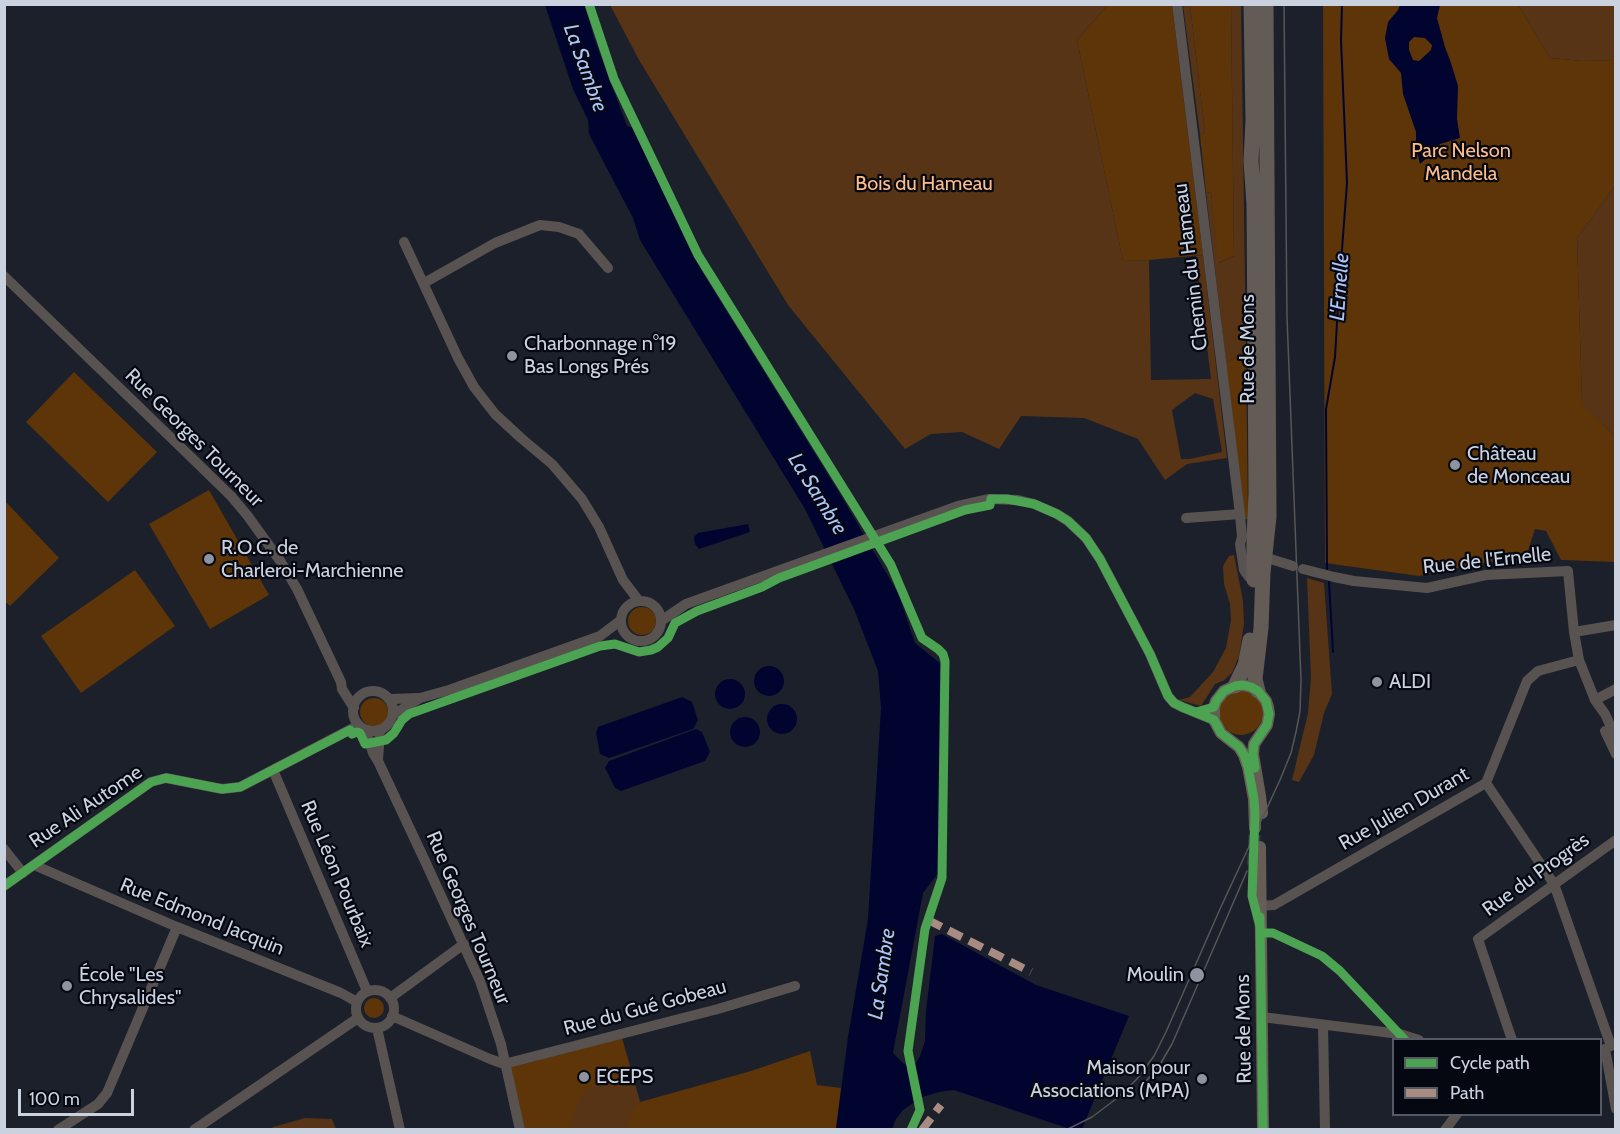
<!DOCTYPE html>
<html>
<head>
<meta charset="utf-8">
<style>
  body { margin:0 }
  #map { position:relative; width:1620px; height:1134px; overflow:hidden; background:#1b202b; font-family:Cabin,sans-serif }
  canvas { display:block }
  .frame { position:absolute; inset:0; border:6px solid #cbd2df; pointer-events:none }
  .legend { position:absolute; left:1392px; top:1038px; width:210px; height:78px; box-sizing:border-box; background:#050811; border:2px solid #545963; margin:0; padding:8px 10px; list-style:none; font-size:18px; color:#cbd2df }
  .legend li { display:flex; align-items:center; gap:12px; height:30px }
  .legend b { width:30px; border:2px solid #545963 }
  .scale { position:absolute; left:18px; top:1089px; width:116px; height:27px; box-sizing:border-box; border:3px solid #cbd2df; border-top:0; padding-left:8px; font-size:18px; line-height:21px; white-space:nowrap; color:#cbd2df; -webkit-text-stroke:4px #050811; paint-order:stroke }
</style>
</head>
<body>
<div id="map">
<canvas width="1620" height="1134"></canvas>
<div class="frame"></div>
<ul class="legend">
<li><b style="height:8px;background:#4ca352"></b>Cycle path</li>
<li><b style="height:8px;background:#a88b81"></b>Path</li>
</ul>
<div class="scale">100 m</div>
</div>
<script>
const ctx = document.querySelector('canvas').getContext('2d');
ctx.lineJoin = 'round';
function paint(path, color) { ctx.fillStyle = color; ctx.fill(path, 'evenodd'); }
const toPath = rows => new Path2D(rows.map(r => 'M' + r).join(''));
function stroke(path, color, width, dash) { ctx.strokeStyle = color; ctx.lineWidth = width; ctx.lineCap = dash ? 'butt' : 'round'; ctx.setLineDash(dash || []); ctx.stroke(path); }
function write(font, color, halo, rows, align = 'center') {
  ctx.font = font + ' Cabin,sans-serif'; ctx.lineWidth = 4.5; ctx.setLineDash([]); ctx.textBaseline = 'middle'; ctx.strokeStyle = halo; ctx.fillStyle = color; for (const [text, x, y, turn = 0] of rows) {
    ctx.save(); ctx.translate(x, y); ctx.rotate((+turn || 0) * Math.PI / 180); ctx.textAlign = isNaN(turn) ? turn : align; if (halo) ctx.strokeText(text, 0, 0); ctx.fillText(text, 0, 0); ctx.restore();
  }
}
paint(toPath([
  [1108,5,1172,5,1203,255,1149,260,1123,261,1077,40],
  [1190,5,1231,5,1234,256,1218,263,1211,192,1206,193,1200,135,1205,132],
  [1323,5,1518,5,1550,58,1583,61,1615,60,1615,186,1577,238,1582,402,1615,437,1615,562,1561,560,1546,531,1535,529,1526,557,1489,562,1419,576,1325,563],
  [1246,351,1248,519,1245,519,1226,363],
  [74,372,157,452,108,502,26,422],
  [209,490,269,595,210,629,149,524],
  [5,501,59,558,10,606,5,601],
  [135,570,175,626,81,693,41,636],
  '628 621a14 14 0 1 1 28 0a14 14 0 1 1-28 0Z',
  '1219 713a22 22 0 1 1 44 0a22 22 0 1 1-44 0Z',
  '360 712a14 14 0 1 1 28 0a14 14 0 1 1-28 0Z',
  '364 1008a10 10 0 1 1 20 0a10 10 0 1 1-20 0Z',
  [621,1034,640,1102,751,1071,810,1051,817,1085,841,1088,836,1129,520,1129,504,1064]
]), '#5d3509');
paint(toPath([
  [610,5,1108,5,1077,40,1123,261,1149,260,1151,380,1211,379,1196,256,1203,255,1227,458,1187,464,1165,480,1138,439,1084,418,1021,416,999,449,962,432,931,434,905,449,788,305,639,60],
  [1195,393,1213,399,1222,452,1189,459,1181,459,1172,410],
  [1183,5,1190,5,1205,132,1200,135],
  [1231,5,1241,5,1246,351,1226,363,1206,193,1211,192,1219,263,1234,256],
  [1518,5,1615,5,1615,60,1583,61,1550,58],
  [1615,186,1615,437,1582,403,1577,238],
  [1234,555,1243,601,1244,624,1239,656,1232,673,1223,681,1215,684,1201,706,1179,700,1190,697,1213,672,1226,648,1231,620,1230,604,1224,584,1223,566,1229,556],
  [1307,578,1324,583,1332,694,1324,713,1314,755,1299,782,1292,780,1308,713,1311,678],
  [627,1078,633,1078,640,1102,630,1113,626,1129,569,1129,576,1109,587,1087],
  [305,1118,332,1119,336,1129,271,1129,273,1127]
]), '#573415');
paint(toPath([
  [545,5,585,5,594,38,627,126,634,128,703,273,843,499,898,593,915,643,941,664,939,872,923,893,893,1053,904,1064,910,1066,916,1063,920,1056,925,1041,926,1011,935,936,942,934,1036,985,1129,1016,1082,1129,1070,1129,954,1090,939,1092,922,1097,903,1110,896,1119,892,1129,836,1129,848,1037,868,919,881,708,878,671,854,609,805,509,640,240,633,218,589,134,588,120,573,89],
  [1400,5,1440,5,1437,18,1445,47,1451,63,1458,86,1457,119,1460,138,1440,144,1432,150,1428,157,1420,164,1416,148,1416,132,1403,94,1401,73,1389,59,1385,38,1388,22,1398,10],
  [1414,37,1425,38,1432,45,1431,50,1419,61,1413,60,1409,50,1409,42],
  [748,524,750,532,699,549,695,544,694,537,698,533],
  '754 681a15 15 0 1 1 30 0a15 15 0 1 1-30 0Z',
  '715 694a15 15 0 1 1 30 0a15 15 0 1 1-30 0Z',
  [682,697,692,702,698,720,693,729,609,758,600,754,596,733,598,727],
  '767 719a15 15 0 1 1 30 0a15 15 0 1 1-30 0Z',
  '730 732a15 15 0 1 1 30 0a15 15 0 1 1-30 0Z',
  [696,729,702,732,710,752,705,761,621,791,615,788,605,768,609,761]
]), '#020430');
stroke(toPath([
  [1327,569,1326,409,1335,357,1339,289,1347,183,1341,40,1342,4],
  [1329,582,1333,652]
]), '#020430', 2);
stroke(toPath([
  [1253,865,1255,828]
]), '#353b46', 12, [12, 6]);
stroke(toPath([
  [1177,4,1240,514,1242,537,1240,544,1244,570,1249,577,1254,580],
  [404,242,458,358,474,387,495,414,521,438,552,464,582,499,599,527,623,580,639,601],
  [4,276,193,459,231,496,247,515,281,562,297,589,341,682,342,689,354,708],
  [424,283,495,243,540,225,559,227,579,234,608,268],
  [1186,518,1240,514],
  [1261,556,1293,566],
  [1303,569,1334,577,1354,581,1427,588,1486,575,1568,571,1574,632,1579,660,1595,700,1605,714,1616,738],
  '621 621a20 20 0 1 1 40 0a20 20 0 1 1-40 0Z',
  [661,621,686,604,958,506,989,499,1018,500,1034,504,1057,514,1068,521,1086,538,1100,559,1150,654,1168,696,1174,703,1182,707,1214,720],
  [1574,632,1616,625],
  '353 711a20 20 0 1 1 40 0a20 20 0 1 1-40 0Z',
  [389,699,419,698],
  [1595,700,1616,689],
  [393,715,420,698,449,690,600,636,621,620],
  [365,729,373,753,378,761,425,861,480,981,501,1044,520,1130],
  [1605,731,1616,754],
  [378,761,380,730],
  [273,770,367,991],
  [1486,783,1554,884,1611,1046],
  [4,849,23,873],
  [34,865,177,927,341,993,357,1002],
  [4,886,151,782,166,778,222,789,240,787,359,725],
  [1255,905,1260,906,1274,905,1486,783,1527,681,1538,671,1579,660],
  '356 1009a19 19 0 1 1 38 0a19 19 0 1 1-38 0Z',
  [390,998,464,944],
  [392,1016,490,1059,504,1064],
  [1262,1017,1400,1034,1419,1040],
  [1323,1025,1325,1130],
  [377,1028,400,1130],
  [1512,1040,1478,939,1616,840],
  [1605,1049,1616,1109],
  [504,1064,718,1009,795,986],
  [58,1130,98,1104,107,1093,177,927],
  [194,1130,358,1018],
  [1445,1130,1457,1114]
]), '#585350', 10);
stroke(toPath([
  [1255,828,1254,799,1248,767,1244,755,1239,747,1221,733,1214,720,1214,707,1216,701,1224,691,1235,686,1243,685,1251,687,1258,691,1266,701,1268,707,1269,714,1267,725,1254,744,1253,754,1260,796,1262,813],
  [1260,847,1263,1130]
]), '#675d57', 12);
stroke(toPath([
  [1251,4,1253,120,1251,161,1254,204,1256,493,1254,537,1254,580],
  [1235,686,1245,665,1250,640],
  [1258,691,1255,679,1261,628,1263,573,1269,517,1266,4]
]), '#625b56', 15);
stroke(toPath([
  [1142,1086,1159,1066,1172,1044,1247,871],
  [1066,1130,1092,1117,1116,1099,1137,1079,1154,1056,1166,1032,1220,909,1280,780,1291,753,1296,732,1300,711,1301,680,1287,317,1284,4]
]), '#575658', 1.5);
stroke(toPath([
  [928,920,1031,972],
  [922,1130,941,1105]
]), '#a88b81', 8, [15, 8]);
stroke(toPath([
  [589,4,614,79,698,255,891,565,922,638,938,649,943,654,945,661,942,878,925,929,908,1051,920,1110,911,1130],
  [1196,712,1214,707,1216,701,1224,691,1235,686,1243,685,1251,687,1258,691,1266,701,1269,714,1267,725,1254,744,1253,754,1255,768],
  [4,886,151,782,166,778,222,789,240,787,350,730,352,734,357,732,360,733,365,744,386,740,394,733,402,720,409,714,600,646,615,644,639,652,651,650,658,647,668,638,675,623,697,611,762,587,779,578,965,510,990,505,991,499,1007,499,1034,504,1057,514,1068,521,1086,538,1100,559,1150,654,1168,696,1174,703,1182,707,1214,720,1221,733,1239,747,1244,755,1248,767,1254,799,1255,814,1252,896,1260,927],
  [1260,917,1263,1130],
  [1260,933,1273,933,1322,956,1340,971,1405,1040]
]), '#4ca352', 9);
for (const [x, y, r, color] of [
  [512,356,6,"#8d94a0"],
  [1455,465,6,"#8d94a0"],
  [209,559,6,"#8d94a0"],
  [1377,682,6,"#8d94a0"],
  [1197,975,8,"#8d94a0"],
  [67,986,6,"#8d94a0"],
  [584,1077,6,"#8d94a0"],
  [1202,1079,6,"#8d94a0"]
]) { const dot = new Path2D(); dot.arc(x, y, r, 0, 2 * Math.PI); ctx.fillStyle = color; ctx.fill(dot); stroke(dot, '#050811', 2); }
write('20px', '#fdbc88', '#050811', [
  ["Parc Nelson",1461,151],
  ["Mandela",1461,174],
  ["Bois du Hameau",924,184]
]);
write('20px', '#cbd2df', '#050811', [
  ["Chemin du Hameau",1191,267,-97],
  ["Rue de Mons",1248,349,-90],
  ["Rue Georges Tourneur",194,438,45],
  ["Rue de l'Ernelle",1487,561,-6],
  ["Rue Ali Autome",86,807,-34],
  ["Rue Julien Durant",1404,809,-30],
  ["Rue Léon Pourbaix",337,874,67],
  ["Rue du Progrès",1536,875,-36],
  ["Rue Edmond Jacquin",202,917,22],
  ["Rue Georges Tourneur",468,918,67],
  ["Rue du Gué Gobeau",645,1008,-15],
  ["Rue de Mons",1244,1029,-91]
]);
write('20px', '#cbd2df', '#050811', [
  ["Charbonnage n°19",524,344],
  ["Bas Longs Prés",524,367],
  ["Château",1467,454],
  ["de Monceau",1467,477],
  ["R.O.C. de",221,548],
  ["Charleroi-Marchienne",221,571],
  ["ALDI",1389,682],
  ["École \"Les",79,975],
  ["Chrysalides\"",79,998],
  ["Moulin",1184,975,"right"],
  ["Maison pour",1190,1068,"right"],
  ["Associations (MPA)",1190,1091,"right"],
  ["ECEPS",596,1077]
], 'left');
write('italic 21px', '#acc4f6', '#050811', [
  ["La Sambre",585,68,70],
  ["L'Ernelle",1340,287,-86],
  ["La Sambre",817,494,58],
  ["La Sambre",882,974,-82]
]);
</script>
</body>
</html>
